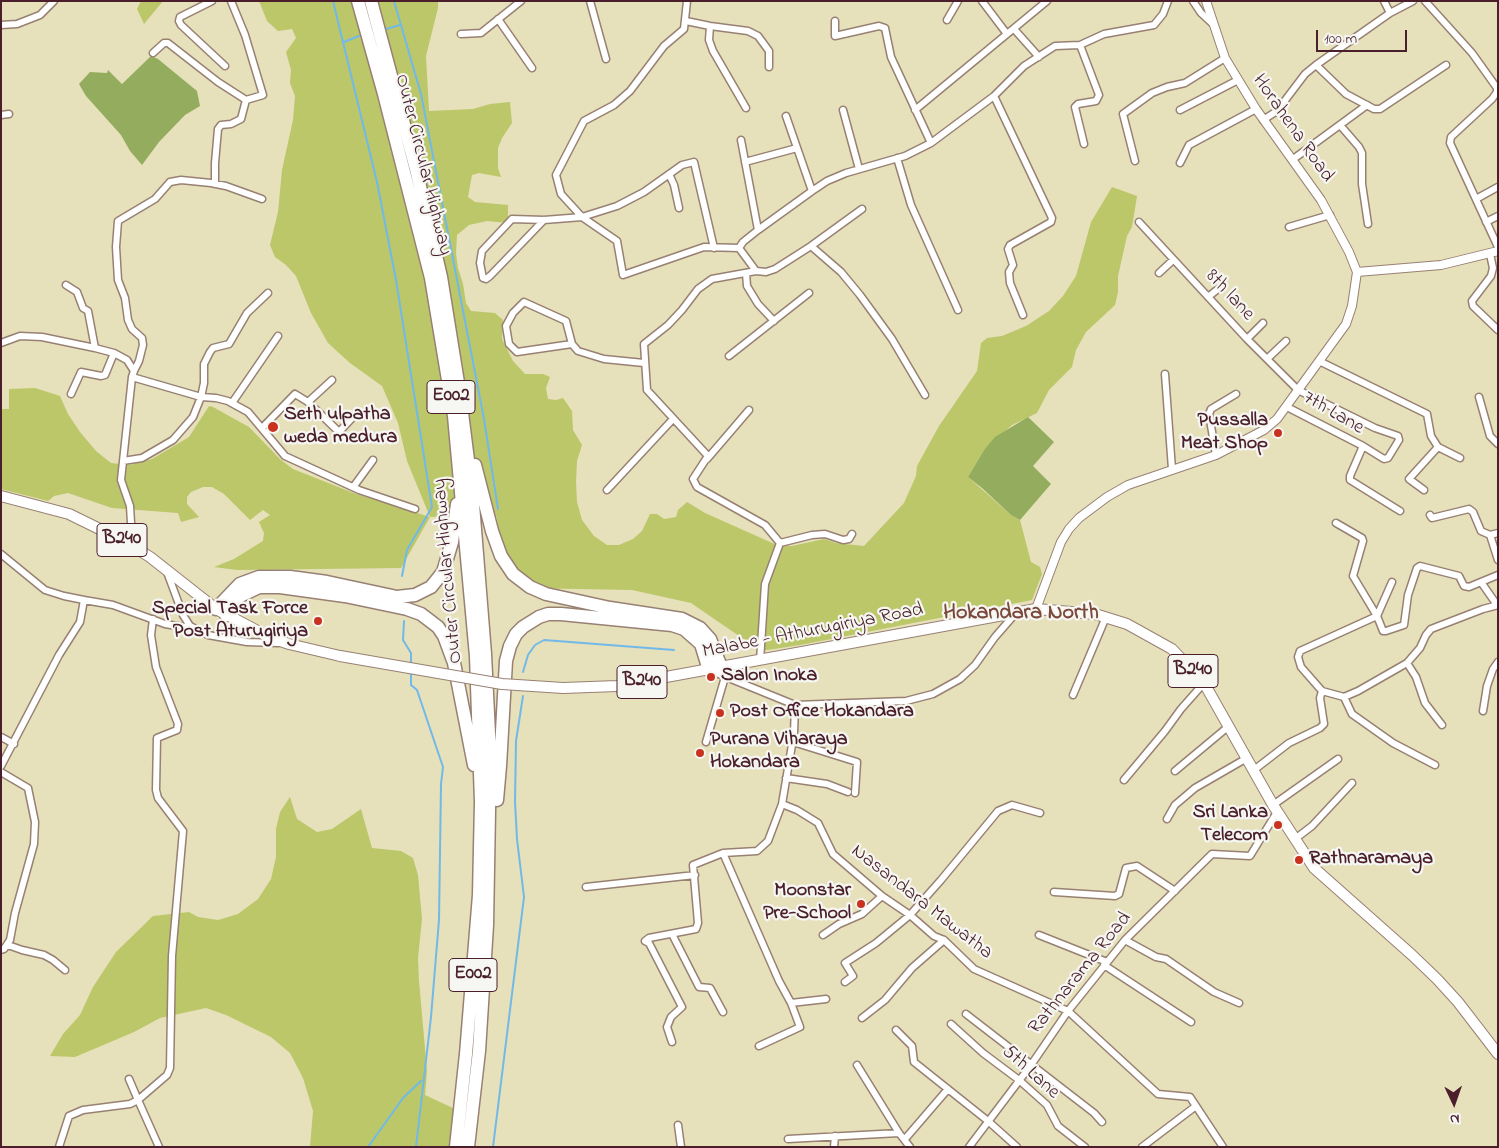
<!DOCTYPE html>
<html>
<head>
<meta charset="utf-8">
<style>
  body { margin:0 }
  #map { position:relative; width:1499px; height:1148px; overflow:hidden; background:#e6e0bb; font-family:"Indie Flower",sans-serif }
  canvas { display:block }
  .frame { position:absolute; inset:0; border:2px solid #4a1f2b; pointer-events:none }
  .north { position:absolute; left:1429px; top:1078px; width:50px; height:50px; -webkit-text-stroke:4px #f6f6f2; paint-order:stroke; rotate:177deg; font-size:14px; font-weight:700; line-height:20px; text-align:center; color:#4a1f2b }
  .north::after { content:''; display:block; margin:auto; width:18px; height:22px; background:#4a1f2b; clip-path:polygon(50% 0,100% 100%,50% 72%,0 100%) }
  .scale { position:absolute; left:1316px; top:30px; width:91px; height:22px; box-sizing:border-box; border:2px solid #4a1f2b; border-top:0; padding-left:6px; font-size:15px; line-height:18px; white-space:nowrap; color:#4a1f2b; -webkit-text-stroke:4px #f6f6f2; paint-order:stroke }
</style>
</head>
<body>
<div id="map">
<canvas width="1499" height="1148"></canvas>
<div class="frame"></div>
<div class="north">N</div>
<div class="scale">100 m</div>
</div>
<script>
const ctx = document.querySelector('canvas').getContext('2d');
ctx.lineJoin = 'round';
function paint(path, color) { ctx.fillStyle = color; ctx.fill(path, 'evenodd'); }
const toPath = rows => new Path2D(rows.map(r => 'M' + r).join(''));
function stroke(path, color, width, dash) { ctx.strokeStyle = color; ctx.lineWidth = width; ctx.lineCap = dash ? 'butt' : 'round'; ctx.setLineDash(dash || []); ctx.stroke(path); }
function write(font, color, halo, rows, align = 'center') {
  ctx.font = font + ' "Indie Flower",sans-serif'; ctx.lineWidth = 4.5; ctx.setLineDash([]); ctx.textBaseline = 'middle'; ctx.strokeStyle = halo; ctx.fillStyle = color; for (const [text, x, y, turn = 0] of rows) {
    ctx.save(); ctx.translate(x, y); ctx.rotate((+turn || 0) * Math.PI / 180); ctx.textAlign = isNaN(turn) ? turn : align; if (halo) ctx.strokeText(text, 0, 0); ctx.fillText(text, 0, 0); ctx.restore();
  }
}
paint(toPath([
  [141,1,163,1,144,24,137,9],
  [259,1,438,1,438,8,426,56,429,111,473,109,490,104,510,102,512,123,502,138,498,148,498,168,501,177,479,173,472,175,468,197,475,202,508,205,508,223,487,221,469,225,457,235,456,254,458,268,463,284,466,303,471,311,495,313,503,320,502,339,513,361,525,374,543,374,550,377,546,388,548,399,556,400,563,398,572,411,573,430,582,445,577,461,576,482,577,502,582,520,594,536,607,545,619,545,633,539,642,531,650,514,657,514,664,519,676,517,678,510,687,502,705,513,779,546,792,546,824,539,836,543,864,546,904,503,916,476,917,466,939,426,977,371,981,343,987,338,1002,336,1026,326,1049,311,1063,296,1076,276,1091,222,1112,187,1137,196,1132,227,1127,236,1118,276,1118,292,1115,305,1086,332,1076,350,1072,367,1049,390,1037,413,1012,425,984,450,968,477,1011,515,1020,520,1031,562,1040,567,1042,574,1032,600,800,645,761,651,691,603,632,590,523,588,503,551,496,515,430,517,401,568,237,570,214,567,234,559,263,541,264,533,259,522,270,515,263,510,250,520,224,494,212,487,203,487,191,492,187,497,187,504,199,517,181,522,178,513,112,508,68,493,54,496,48,501,1,489,1,409,9,409,9,389,35,388,60,396,68,414,80,432,96,451,111,463,130,465,152,459,189,437,209,406,213,407,249,427,281,460,293,469,356,494,430,517,407,461,398,423,382,386,350,363,328,343,311,313,296,276,286,265,275,257,270,245,278,212,282,170,293,120,295,96,290,83,291,70,286,52,296,38,292,29,278,31,267,21],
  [290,797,297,819,317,832,332,829,361,809,372,848,401,851,413,858,418,875,422,919,418,958,419,981,427,1071,425,1095,455,1109,450,1147,310,1147,313,1111,303,1078,290,1053,271,1037,226,1015,206,1008,160,1018,134,1032,75,1057,50,1056,63,1034,80,1015,93,987,116,952,153,916,189,912,198,917,218,920,238,914,258,899,271,879,276,857,276,829,280,812]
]), '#bbc769');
paint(toPath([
  [151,56,158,59,197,91,200,106,185,115,159,142,142,165,130,151,121,135,86,96,79,84,90,72,107,73,108,70,122,84],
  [1028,417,1054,442,1033,466,1051,484,1020,520,1011,515,982,488,968,477,984,450,995,437]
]), '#94ac5d');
stroke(toPath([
  [333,1,377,182,396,280,432,507,407,550,402,576],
  [394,1,421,94,484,419,498,509],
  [386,29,400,25],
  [344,42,359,36],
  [404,621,403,640,411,653,411,665],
  [411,672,411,685,417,690,443,767,441,784,439,920,431,1017,416,1147],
  [523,672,528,655,535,645,544,640,674,650],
  [368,1147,403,1098,421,1081],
  [493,1147,524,897,517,839,515,802,516,741,523,696]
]), '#71b9e9', 2);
const minor = toPath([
  [212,1,180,17,179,21,181,25,225,66],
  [590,1,606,59],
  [687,1,684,29,664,46,630,91,614,105,584,121,556,175,561,194,582,217,617,241,623,275,704,247,739,248],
  [982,1,1007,34],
  [1193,1,1201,13,1214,25],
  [1384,1,1390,13],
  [1425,1,1472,53,1497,88,1497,92,1492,99,1451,137,1450,143,1498,247],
  [498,19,532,68],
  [947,20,958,1],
  [686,21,710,26,748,31,758,36,769,51,769,67],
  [835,21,835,36,879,26,885,28,891,57,931,143],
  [1,25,17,24,40,15,54,1],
  [710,26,709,40,713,51,746,108],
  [1014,29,1039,57],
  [461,34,481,33,521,1],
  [1080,45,1099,95,1096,101,1078,104,1075,107,1084,144],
  [153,53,164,43,168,43,218,82,246,100],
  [1316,65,1346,94,1374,109,1380,109,1446,65],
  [994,96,1052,218,1051,222,1010,245,1008,249,1013,265,1009,272,1010,283,1023,315],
  [843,110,859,169],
  [915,110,1047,1],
  [1180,110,1238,80],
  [1,115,9,114],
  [786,116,812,191],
  [1263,120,1277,111,1305,74,1316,65,1390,13,1413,1],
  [1340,125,1359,147,1362,153,1362,184,1368,224],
  [741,140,758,230],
  [897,158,911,205,958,310],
  [1292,160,1367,105],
  [1135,161,1123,114,1152,93,1167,87,1185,83,1225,58],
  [745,162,797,148],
  [1180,163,1189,145,1256,109],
  [669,174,674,185,679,208],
  [215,184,215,163,218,129,221,125,231,124,241,119,246,100,263,95,245,35,231,1],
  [1476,199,1498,187],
  [544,220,490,276,486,279,483,278,480,263,482,251,512,219,544,220,582,217,617,206,644,192,682,165,694,162,714,248],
  [1139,222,1247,339,1298,390,1375,428,1398,436,1399,440,1388,458,1384,459,1363,446],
  [1486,222,1498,216],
  [1289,227,1330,215],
  [811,246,841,272,860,295,892,339,925,395],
  [1490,254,1493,268,1491,276,1472,301,1473,306,1498,330],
  [756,271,739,248,743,242,758,230,812,191,827,181,846,173,905,156,931,143,994,96,1024,66,1055,46,1080,45,1104,34,1154,25,1163,14,1168,1],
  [746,273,747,286,758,304,774,321],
  [1159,273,1173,260],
  [66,285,77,292,83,308,88,311,95,348],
  [1208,297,1218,289],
  [1247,339,1263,323],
  [1,343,20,336,42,337,95,348,114,353,127,360,134,371,132,377,121,480,130,506,131,523,126,542],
  [572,344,566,321,524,302,513,313,506,326,509,344,517,352,572,344,578,351,604,359,644,363],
  [729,356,809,293],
  [1267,359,1286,341],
  [1319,361,1427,414,1431,436,1438,447,1409,479,1424,490],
  [134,371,139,361,143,345,142,338,132,329,128,320,125,298,118,280,116,247,118,221,155,199,170,182,181,180,211,183,226,186,262,199],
  [1165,374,1172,469],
  [132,377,201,397,216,398,228,401,248,412,285,456,359,490,415,509],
  [71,394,81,372,101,376,105,375,114,353],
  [1479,397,1490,436,1498,444],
  [308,402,332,380],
  [232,403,278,336],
  [1287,407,1363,446,1350,476,1350,480,1400,511],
  [262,428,295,394,308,402,339,432,355,415],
  [1438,447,1460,458],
  [1216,455,1209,414,1211,409,1236,394],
  [707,459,749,410],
  [123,461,142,458,173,440,193,417,201,397,204,383,204,364,210,352,213,348,229,344,247,313,268,293],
  [354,486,373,460],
  [607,490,673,419],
  [1430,515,1432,518,1469,509,1473,512,1481,531,1490,535,1498,533],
  [1336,523,1362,538,1363,541,1353,576,1377,616],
  [1490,535,1498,560],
  [780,543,812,535,825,534,843,540,849,539,852,534],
  [1,554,45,590,64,596,84,600,80,622,59,655,1,766],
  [167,572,183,615,190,626,208,635,247,642,278,643],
  [1481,582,1498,575],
  [84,600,113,605,165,624,183,627,190,626],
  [1377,616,1392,582],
  [760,661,765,584,780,543,765,525,697,487,693,479,708,456,647,390,644,344,668,325,682,310,698,289,712,279,756,271,766,272,775,269,811,246,862,209],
  [1407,663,1416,677,1425,703,1442,725],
  [709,670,795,705,906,701,933,694,960,679,975,665,995,637,1016,613],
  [1322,691,1301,667,1298,657,1300,651,1377,616,1383,631,1386,631,1404,625,1408,595,1417,568,1420,566,1459,576,1464,586,1469,587,1481,582,1497,605],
  [1073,695,1106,617],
  [1344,697,1352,714,1393,743,1435,765],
  [795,705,794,733,782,804,797,810,818,823,833,854,882,896,910,915,934,936,944,940,974,969,1068,1011,1158,1094,1190,1097,1223,1147],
  [1483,711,1487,686,1493,669,1498,662],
  [1,737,14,744],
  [706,742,725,677],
  [793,742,857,762,855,793],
  [1254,770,1289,743,1320,728,1324,724,1320,698,1322,691,1344,697,1358,691,1407,663,1420,648,1426,635,1431,629,1483,609,1498,605],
  [1175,771,1229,726],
  [1,772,28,788,35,822,34,844,15,913,10,940,4,949,1,950],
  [786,778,827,784,848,792],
  [1124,780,1165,731,1181,709,1204,683],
  [1273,805,1338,759],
  [1167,819,1175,805,1195,788,1247,758],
  [1295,839,1312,826,1352,783],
  [586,887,695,875],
  [1054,892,1115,896,1119,894,1126,868,1137,866,1175,891],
  [672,934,699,987,710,988,723,1012],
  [823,935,839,924,862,914,882,896],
  [1039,935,1107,962],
  [1125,940,1156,957,1166,959,1214,992,1239,1003],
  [8,945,22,950,44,955,53,960,65,970],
  [1104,965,1191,1022],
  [845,982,853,976,845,963,876,943,910,915,941,880,998,811,1012,805,1040,813],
  [791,1003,826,999],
  [966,1014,1094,1113,1102,1122],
  [862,1018,885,1000,912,968,944,940],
  [951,1024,983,1053,1019,1080,1047,1105,1058,1126,1085,1147],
  [896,1030,912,1046,914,1062,988,1121,1017,1147],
  [672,1042,667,1027,671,1017,682,1007,649,943,645,941,649,938,696,929,698,923,693,865,723,853],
  [759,1046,800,1027,791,1003,779,981,723,853,757,851,768,841,782,804],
  [857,1065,899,1133,910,1147],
  [129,1079,138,1100,167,1075,170,1068,172,956,183,831,158,798,156,790,157,738,177,730,178,724,156,667,151,635,153,619],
  [678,1125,681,1147],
  [788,1139,899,1133],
  [905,1139,948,1089],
  [59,1147,69,1116,83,1110,130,1104,138,1100,159,1147],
  [834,1147,835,1136],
  [969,1147,1031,1065,1068,1011,1125,940,1212,854,1250,856,1277,812],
  [1142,1147,1196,1106]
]);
const tertiary = toPath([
  [1206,1,1225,58,1256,109,1321,200,1349,252,1357,272],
  [1036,609,1061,542,1069,529,1079,518,1107,497,1128,485,1216,455,1264,430,1277,419,1346,324,1352,306,1357,272,1441,265,1498,251]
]);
const primary = toPath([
  [1,496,69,514,126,542,150,557,216,609,269,637,289,644,340,656],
  [563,688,617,686,1036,609,1095,614,1127,624,1172,649,1204,683,1273,805,1314,868,1412,955,1437,979,1458,1002,1498,1054]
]);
const motorway = toPath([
  [358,1,384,94,431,278,454,416,476,656,481,802,479,895,466,1054,456,1147],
  [371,1,416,169,441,277,459,389,472,492,485,654,490,754,487,925,479,1051,468,1147],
  [475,465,492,531,501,556,513,574,530,587,546,594,610,608,682,619,700,628,710,639,721,667],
  [216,609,240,584,259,577,290,577,327,582,397,597,415,595,431,587,443,572,452,542,457,504],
  [226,615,240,596,259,587,280,587,345,596,407,609,421,614,438,627,444,636,454,663,474,765],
  [497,800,500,766,506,661,510,646,516,634,523,627,539,617,548,614,561,614,672,625,684,629,701,644,709,670]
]);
stroke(minor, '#988073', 9);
stroke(tertiary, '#988073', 10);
stroke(primary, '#988073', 12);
stroke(motorway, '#988073', 15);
stroke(minor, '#fff', 6);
stroke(tertiary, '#fff', 8);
stroke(primary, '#fff', 10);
stroke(motorway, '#fff', 12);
const primaryBridge = toPath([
  [340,656,502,684,563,688]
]);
stroke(primaryBridge, '#988073', 12, []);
stroke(primaryBridge, '#fff', 10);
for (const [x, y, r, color] of [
  [273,427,6,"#c8321e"],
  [1278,433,5,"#c8321e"],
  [318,621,5,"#c8321e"],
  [711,677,5,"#c8321e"],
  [720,713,5,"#c8321e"],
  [700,753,5,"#c8321e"],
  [1278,825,5,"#c8321e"],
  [1299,860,5,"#c8321e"],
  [861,904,5,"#c8321e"]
]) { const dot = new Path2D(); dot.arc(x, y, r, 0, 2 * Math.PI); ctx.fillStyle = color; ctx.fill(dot); stroke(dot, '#f6f6f2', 2); }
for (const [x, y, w] of [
  [451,397,48],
  [122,540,50],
  [1193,671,50],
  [642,682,50],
  [473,975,48]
]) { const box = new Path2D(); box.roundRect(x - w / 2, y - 16.5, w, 33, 4); ctx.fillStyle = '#f6f6f2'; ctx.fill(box); stroke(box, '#4a1f2b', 1); }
write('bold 19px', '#4a1f2b', null, [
  ["E002",451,397],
  ["B240",122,540],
  ["B240",1193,671],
  ["B240",642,682],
  ["E002",473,975]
]);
write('20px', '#4a1f2b', '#f6f6f2', [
  ["Horahena Road",1292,129,55],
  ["Outer Circular Highway",422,165,76],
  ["8th lane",1229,296,47],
  ["7th Lane",1333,414,30],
  ["Outer Circular Highway",449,571,-95],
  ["Malabe - Athurugiriya Road",813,632,-11],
  ["Nasandara Mawatha",921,903,38],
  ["Rathnarama Road",1081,974,-51],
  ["5th Lane",1030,1073,42]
]);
write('bold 20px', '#4a1f2b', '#f6f6f2', [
  ["Seth ulpatha",284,416],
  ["weda medura",284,439],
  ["Pussalla",1268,422,"right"],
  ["Meat Shop",1268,445,"right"],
  ["Special Task Force",308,610,"right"],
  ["Post Aturugiriya",308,633,"right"],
  ["Salon Inoka",721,677],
  ["Post Office Hokandara",730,713],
  ["Purana Viharaya",710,741],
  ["Hokandara",710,764],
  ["Sri Lanka",1268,814,"right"],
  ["Telecom",1268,837,"right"],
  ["Rathnaramaya",1309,860],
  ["Moonstar",851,892,"right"],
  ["Pre-School",851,915,"right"]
], 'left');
write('bold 22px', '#7b493b', '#f6f6f2', [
  ["Hokandara North",1021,614]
]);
</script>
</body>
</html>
